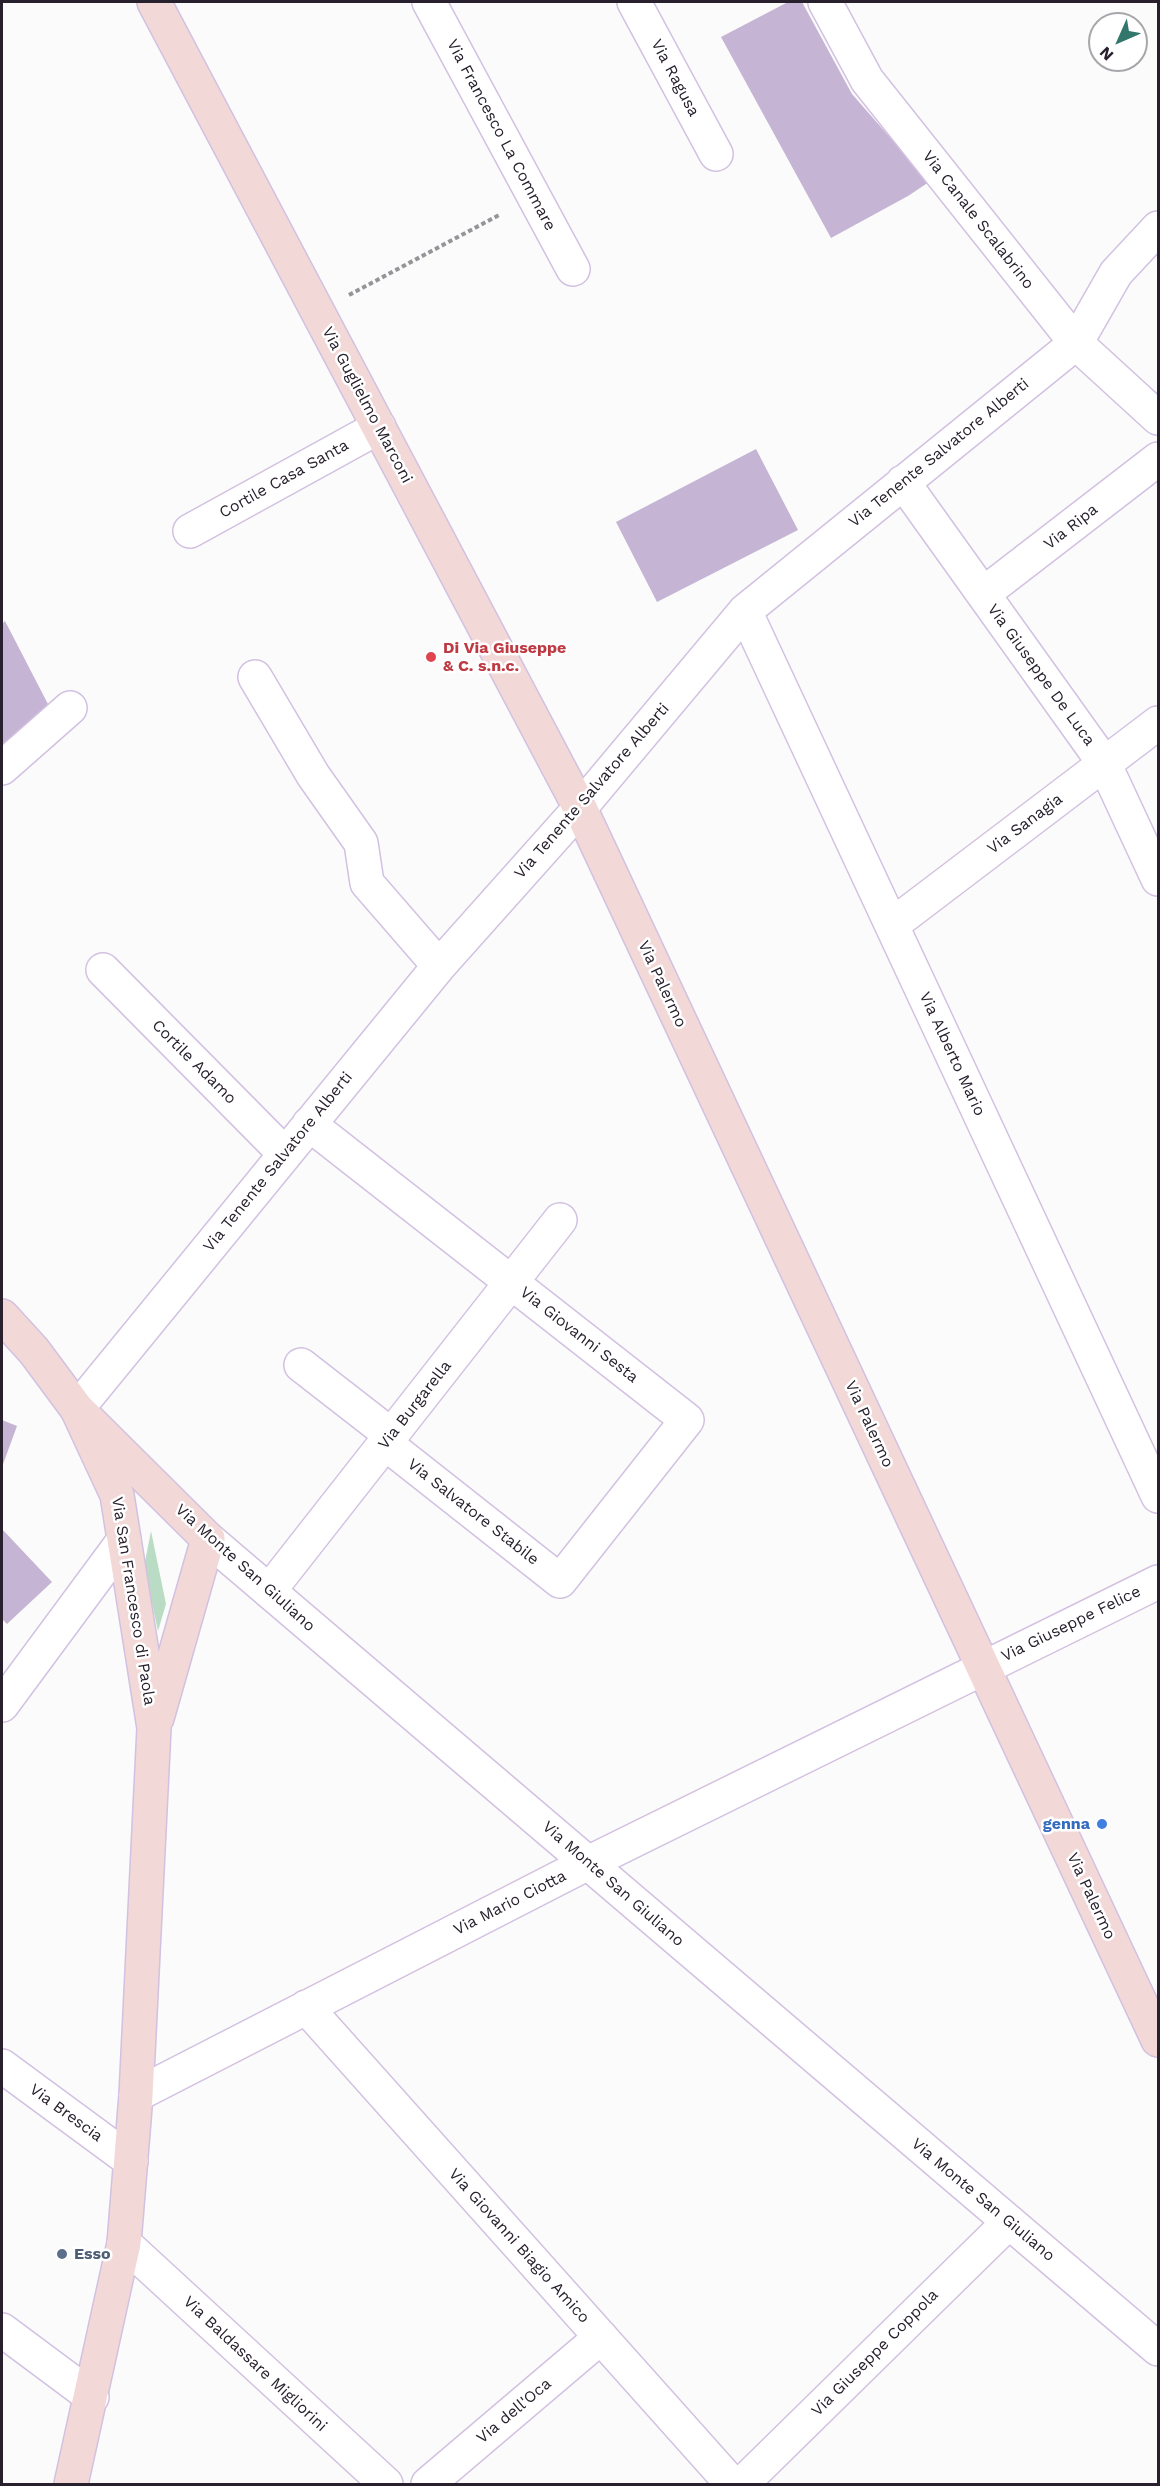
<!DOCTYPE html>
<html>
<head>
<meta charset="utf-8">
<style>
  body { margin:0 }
  #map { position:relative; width:1160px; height:2486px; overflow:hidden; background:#fbfbfb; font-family:"Work Sans",sans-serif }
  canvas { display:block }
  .frame { position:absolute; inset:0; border:3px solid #28212d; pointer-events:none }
  .north { position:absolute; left:1088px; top:12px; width:60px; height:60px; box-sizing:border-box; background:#fff; border:2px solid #a9a6ab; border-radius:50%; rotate:225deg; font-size:16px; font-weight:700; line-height:24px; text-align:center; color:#28212d }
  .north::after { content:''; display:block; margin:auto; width:21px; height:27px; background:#32776c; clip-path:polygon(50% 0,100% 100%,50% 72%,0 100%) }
</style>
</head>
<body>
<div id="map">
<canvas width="1160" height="2486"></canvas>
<div class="frame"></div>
<div class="north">N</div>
</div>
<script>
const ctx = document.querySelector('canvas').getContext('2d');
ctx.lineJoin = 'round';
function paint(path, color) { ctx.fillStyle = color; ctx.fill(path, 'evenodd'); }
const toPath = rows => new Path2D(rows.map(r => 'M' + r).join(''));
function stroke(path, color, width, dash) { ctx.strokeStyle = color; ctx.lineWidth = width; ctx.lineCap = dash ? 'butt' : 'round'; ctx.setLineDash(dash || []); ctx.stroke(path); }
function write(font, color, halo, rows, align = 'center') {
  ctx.font = font + ' "Work Sans",sans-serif'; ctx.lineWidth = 5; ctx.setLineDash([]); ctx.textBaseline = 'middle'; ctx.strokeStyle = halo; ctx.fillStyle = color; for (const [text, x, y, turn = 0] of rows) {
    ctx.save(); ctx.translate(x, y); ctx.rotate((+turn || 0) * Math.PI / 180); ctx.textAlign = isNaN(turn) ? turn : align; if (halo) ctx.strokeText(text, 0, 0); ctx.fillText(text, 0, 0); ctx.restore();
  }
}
paint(toPath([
  [151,1531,166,1604,158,1631,144,1567]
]), '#badcc5');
paint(toPath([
  [788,2,802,2,852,94,929,182,908,196,831,238,721,37],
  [756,449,798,530,657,602,616,522],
  [5,621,49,706,2,748,2,624],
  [2,1420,17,1426,2,1467],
  [2,1529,52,1582,7,1624,2,1619]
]), '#c5b4d4');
const minor = toPath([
  [429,2,573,269],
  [634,2,716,154],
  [825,2,867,80,1076,343,1158,418],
  [903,482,1104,763,1158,879],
  [190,531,379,427],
  [983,594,1158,459],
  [745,611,1158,1496],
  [255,677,313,775,361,843,367,883,439,966],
  [2,768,70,708],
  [892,925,1158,723],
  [103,970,285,1154],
  [309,1124,687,1420,560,1581,385,1443],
  [301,1365,391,1435],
  [77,1409,439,966,580,808,745,611,1076,343,1116,273,1158,228],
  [269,1591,560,1220],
  [2,1705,124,1540],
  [306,2007,732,2484],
  [2,2066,131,2161],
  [136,2095,588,1863,1158,1582],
  [124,2243,386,2484],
  [2,2330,92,2397],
  [428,2484,601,2337],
  [742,2484,1009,2222]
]);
const tertiary = toPath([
  [208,1539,1158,2349]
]);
const secondary = toPath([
  [154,2,580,808,1158,2040],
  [2,1316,34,1351,77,1409,208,1539,157,1718],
  [71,2484,124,2243,136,2095,154,1728,117,1495,77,1409]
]);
stroke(minor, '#d2c1e1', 36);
stroke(tertiary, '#d2c1e1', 36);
stroke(secondary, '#d2c1e1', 36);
stroke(toPath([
  [349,295,501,214]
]), '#969399', 4, [4.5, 3]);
stroke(minor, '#fff', 33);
stroke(tertiary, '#fff', 33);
stroke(secondary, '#f2d9d7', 33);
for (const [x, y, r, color] of [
  [431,657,6,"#e0444e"],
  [1102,1824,6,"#3f7fe0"],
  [62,2254,6,"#5c6f8a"]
]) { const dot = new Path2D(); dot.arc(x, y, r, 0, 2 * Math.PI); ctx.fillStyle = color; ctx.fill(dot); stroke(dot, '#fff', 2); }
write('16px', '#28212d', '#fff', [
  ["Via Ragusa",675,78,62],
  ["Via Francesco La Commare",501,135,62],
  ["Via Canale Scalabrino",978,220,52],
  ["Via Guglielmo Marconi",367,405,62],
  ["Via Tenente Salvatore Alberti",939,453,-39],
  ["Cortile Casa Santa",284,479,-29],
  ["Via Ripa",1071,527,-38],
  ["Via Giuseppe De Luca",1041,675,54],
  ["Via Tenente Salvatore Alberti",592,791,-49],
  ["Via Sanagia",1025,824,-37],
  ["Via Palermo",662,984,65],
  ["Via Alberto Mario",952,1054,65],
  ["Cortile Adamo",194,1062,45],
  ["Via Tenente Salvatore Alberti",278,1162,-51],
  ["Via Giovanni Sesta",579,1335,38],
  ["Via Burgarella",415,1405,-52],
  ["Via Palermo",869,1424,65],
  ["Via Salvatore Stabile",473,1512,38],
  ["Via Monte San Giuliano",245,1568,42],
  ["Via San Francesco di Paola",133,1601,81],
  ["Via Giuseppe Felice",1071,1624,-26],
  ["Via Monte San Giuliano",613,1884,41],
  ["Via Palermo",1091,1896,65],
  ["Via Mario Ciotta",510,1903,-27],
  ["Via Brescia",66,2113,36],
  ["Via Monte San Giuliano",983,2200,40],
  ["Via Giovanni Biagio Amico",519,2246,48],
  ["Via Giuseppe Coppola",875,2353,-45],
  ["Via Baldassare Migliorini",255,2364,43],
  ["Via dell'Oca",514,2411,-40]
]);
write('bold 16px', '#be3a42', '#fff', [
  ["Di Via Giuseppe",443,648],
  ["& C. s.n.c.",443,666]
], 'left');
write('bold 16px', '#366cbe', '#fff', [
  ["genna",1090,1824]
], 'right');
write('bold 16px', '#4e5e75', '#fff', [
  ["Esso",74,2254]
], 'left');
</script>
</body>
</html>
